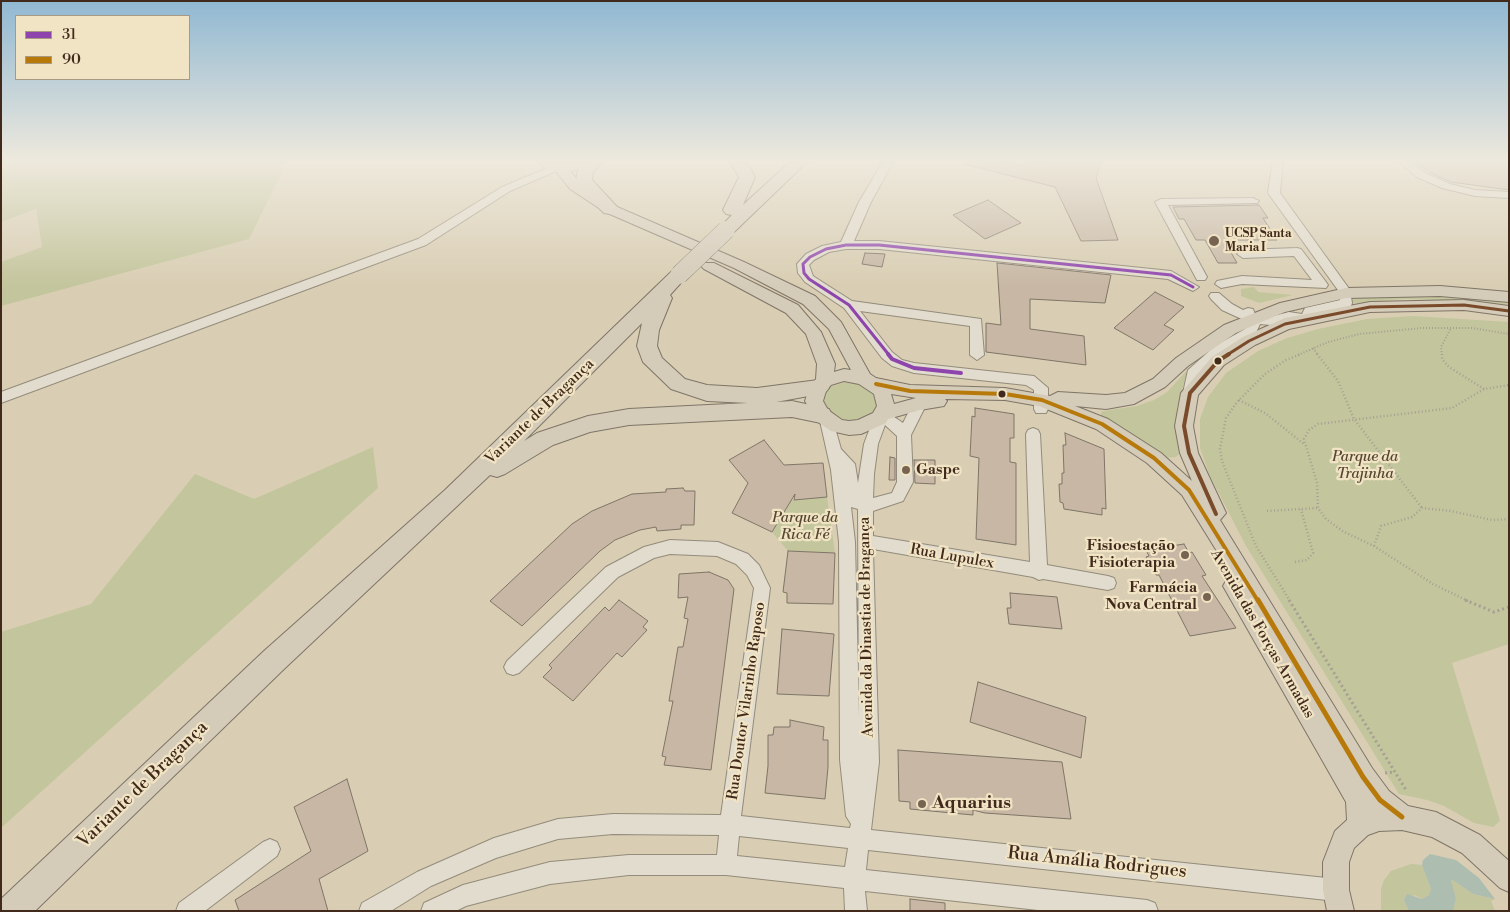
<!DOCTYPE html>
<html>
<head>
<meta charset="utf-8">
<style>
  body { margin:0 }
  #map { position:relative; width:1510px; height:912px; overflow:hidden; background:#d9ceb3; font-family:"Libre Bodoni",serif }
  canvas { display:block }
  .frame { position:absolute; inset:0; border:2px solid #41291c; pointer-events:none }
  .legend { position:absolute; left:15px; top:15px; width:175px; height:65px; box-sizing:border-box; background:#f0e4c4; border:1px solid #aa9981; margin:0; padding:6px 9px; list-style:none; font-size:15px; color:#41291c }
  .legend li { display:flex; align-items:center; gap:10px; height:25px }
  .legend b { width:25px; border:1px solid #aa9981 }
</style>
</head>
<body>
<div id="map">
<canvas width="1510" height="912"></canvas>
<div class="frame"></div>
<ul class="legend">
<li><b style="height:6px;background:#8e44ad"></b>31</li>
<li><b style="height:6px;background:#b77a0a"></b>90</li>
</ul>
</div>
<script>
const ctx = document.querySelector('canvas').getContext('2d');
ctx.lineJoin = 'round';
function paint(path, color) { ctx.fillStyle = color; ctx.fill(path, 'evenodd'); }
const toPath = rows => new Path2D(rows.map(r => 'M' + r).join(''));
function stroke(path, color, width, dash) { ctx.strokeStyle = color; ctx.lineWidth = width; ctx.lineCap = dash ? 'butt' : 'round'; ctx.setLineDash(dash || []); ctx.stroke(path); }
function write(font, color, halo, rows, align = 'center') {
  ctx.font = font + ' "Libre Bodoni",serif'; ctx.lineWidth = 4.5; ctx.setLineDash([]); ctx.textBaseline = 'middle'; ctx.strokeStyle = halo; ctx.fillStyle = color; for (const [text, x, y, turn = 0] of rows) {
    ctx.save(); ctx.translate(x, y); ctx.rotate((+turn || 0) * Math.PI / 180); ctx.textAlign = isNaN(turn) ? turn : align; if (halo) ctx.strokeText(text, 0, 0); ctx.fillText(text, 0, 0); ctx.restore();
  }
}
paint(toPath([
  [1,160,288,160,249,239,1,306,1,262,42,247,36,209,1,222],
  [1254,287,1258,292,1293,295,1259,303,1241,296,1241,289],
  [1398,295,1434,295,1509,302,1509,305,1471,301,1404,299,1302,308,1360,298],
  [1412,316,1509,322,1509,644,1452,663,1500,821,1493,827,1474,823,1444,806,1427,800,1399,794,1246,546,1210,476,1200,448,1200,419,1208,397,1226,373,1258,351,1287,338,1318,329,1367,319],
  [1192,365,1187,372,1177,408,1181,452,1176,457,1164,458,1101,418,1101,412,1104,411,1137,406,1154,400,1167,392],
  [846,382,864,385,876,396,876,410,872,416,857,422,838,420,822,404,825,392,830,387],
  [373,447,378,488,1,828,1,632,91,604,195,474,254,499],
  [827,497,835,553,788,551,772,532,791,500],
  [1411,864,1422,865,1431,889,1429,895,1422,899,1415,895,1404,900,1409,911,1381,911,1381,889,1384,880,1391,871],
  [1451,879,1473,894,1495,899,1491,901,1495,911,1453,911,1456,899]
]), '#c3c59c');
paint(toPath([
  [1430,854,1456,860,1479,878,1495,899,1473,894,1451,879,1456,899,1453,911,1409,911,1404,900,1407,894,1422,899,1429,895,1431,889,1422,865,1423,860]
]), '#adbdb0');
const building = toPath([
  [963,160,1000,160,1025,166,1028,160,1059,164,1061,160,1102,160,1096,178,1118,240,1081,241,1055,187,963,164,963,160],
  [1411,160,1502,160,1509,162,1509,190,1451,182,1431,173,1411,160],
  [988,200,1021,223,985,239,953,215,988,200],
  [1259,205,1268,218,1263,218,1277,240,1224,240,1237,263,1218,263,1205,240,1196,240,1184,219,1179,219,1173,207,1259,205],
  [865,253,885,254,882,267,862,264,865,253],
  [997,263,1111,275,1105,303,1030,299,1030,329,1084,336,1086,365,986,352,986,323,1001,325,997,263],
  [1155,292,1184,307,1164,325,1174,330,1153,350,1114,328,1155,292],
  [975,408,1014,414,1014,438,1010,438,1010,462,1016,463,1016,545,976,539,979,458,970,456,972,416,975,417,975,408],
  [1065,433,1104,449,1106,509,1102,508,1102,515,1064,509,1063,503,1060,502,1059,484,1062,484,1062,473,1064,473,1063,445,1066,445,1065,433],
  [764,440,784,465,823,463,827,497,794,500,795,494,772,532,732,513,748,483,729,460,764,440],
  [890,457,895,458,895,480,889,480,890,457],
  [914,460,935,460,935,484,915,483,914,460],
  [683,488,685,491,695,491,694,525,681,525,681,529,657,531,656,527,640,530,615,540,600,551,522,626,490,601,572,524,592,511,632,494,666,492,666,489,683,488],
  [1184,544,1189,553,1192,552,1206,575,1202,576,1236,628,1190,636,1159,575,1156,575,1146,557,1149,556,1146,550,1184,544],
  [788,551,835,553,833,604,787,603,787,593,783,592,788,551],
  [709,572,728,580,734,589,711,770,664,765,666,757,662,756,673,701,669,701,678,647,683,647,688,619,684,618,688,597,678,598,679,574,709,572],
  [1010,593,1057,597,1062,629,1009,624,1007,608,1011,608,1010,593],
  [619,600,648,621,643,627,647,630,622,657,617,653,573,701,543,677,552,668,549,665,605,607,609,611,619,600],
  [782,629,834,634,829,696,777,694,782,629],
  [978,682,1086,717,1081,758,970,722,978,682],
  [790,720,824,727,823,740,828,740,828,767,825,799,765,793,768,766,768,735,773,735,774,727,790,727,790,720],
  [898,750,1062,762,1071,819,985,813,973,810,973,815,910,809,910,802,899,801,898,750],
  [347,779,368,851,319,879,328,911,239,911,235,900,311,851,294,807,347,779],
  [910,899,945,903,945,911,910,911,910,899]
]);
paint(building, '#c7b7a4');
stroke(building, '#7f7567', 1);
const minor = toPath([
  [884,160,894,160,871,202,854,241,879,241,1171,271,1199,287,1193,291,1168,279,879,249,846,249,829,252,814,260,809,265,813,276,852,301,981,319,984,355,977,360,970,355,970,326,860,311,892,352,902,360,914,363,1034,376,1048,388,1048,409,1046,413,1036,413,1034,409,1034,390,1026,385,914,373,892,366,882,358,844,308,805,282,798,273,797,264,806,254,822,246,841,242,859,202,884,160],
  [1273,160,1283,160,1280,193,1350,290,1352,303,1351,306,1314,314,1310,322,1305,323,1289,320,1270,325,1260,324,1255,335,1225,352,1200,375,1195,397,1185,397,1183,393,1188,370,1215,346,1245,329,1247,325,1246,321,1222,310,1211,299,1209,296,1211,293,1219,293,1232,304,1243,310,1248,308,1253,309,1255,314,1270,317,1289,312,1302,314,1305,308,1340,300,1340,293,1268,193,1273,160],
  [1397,160,1408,160,1425,173,1450,184,1475,190,1509,192,1509,198,1475,196,1442,188,1417,177,1397,160],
  [557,164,562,167,561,169,510,191,426,245,1,403,1,392,418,239,502,187,557,164],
  [1253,198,1259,201,1257,203,1168,205,1207,277,1205,280,1197,280,1155,202,1161,199,1253,198],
  [1297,248,1301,249,1326,282,1328,285,1326,288,1242,284,1221,288,1215,284,1217,281,1242,276,1312,280,1294,256,1243,258,1237,254,1243,250,1297,248],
  [920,398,927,403,911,435,913,482,903,501,873,511,873,536,1030,562,1026,434,1028,430,1033,428,1038,430,1040,434,1047,565,1108,576,1114,578,1116,583,1114,588,1108,590,1043,579,1039,580,1033,577,873,549,879,762,871,830,1336,879,1344,882,1347,890,1344,898,1336,901,868,850,866,870,1147,900,1155,903,1158,911,1047,911,865,891,867,911,845,911,844,888,726,875,629,875,550,884,466,906,456,911,421,911,424,903,463,885,550,862,629,855,717,855,719,835,613,834,558,839,496,858,431,886,391,911,359,911,362,903,417,872,494,838,558,819,613,814,721,815,754,588,747,575,736,564,717,556,670,554,654,558,618,577,519,673,513,675,507,673,504,667,507,661,606,567,644,547,670,540,718,542,748,554,759,565,770,588,741,816,850,828,851,824,846,816,840,760,839,542,831,470,820,421,822,417,832,417,841,449,855,464,858,483,864,444,875,414,882,411,887,412,903,423,915,399,920,398],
  [885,425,897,436,897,482,892,493,873,498,874,474,878,444,885,425],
  [851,507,858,509,859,716,855,542,851,507],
  [739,836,848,848,845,867,737,856,739,836],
  [270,839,277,842,280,849,277,856,205,911,176,911,179,903,263,842,270,839]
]);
const major = toPath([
  [547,160,561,160,580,183,615,206,744,262,815,296,841,322,870,374,876,378,910,385,1005,388,1050,396,1058,392,1106,395,1125,393,1153,379,1176,358,1224,325,1280,303,1346,288,1440,286,1509,292,1509,302,1440,296,1346,298,1285,312,1236,333,1188,366,1165,387,1134,404,1106,409,1075,406,1108,419,1161,453,1192,481,1180,453,1175,426,1181,393,1212,357,1243,337,1285,318,1370,302,1464,300,1509,306,1509,316,1464,310,1370,312,1289,329,1255,345,1224,365,1198,395,1193,426,1198,453,1226,513,1220,520,1372,768,1389,791,1408,806,1436,812,1480,835,1509,861,1509,892,1500,888,1462,853,1432,837,1402,830,1379,831,1368,835,1354,848,1349,862,1349,890,1354,911,1327,911,1323,890,1323,862,1335,831,1347,820,1346,802,1227,593,1223,586,1227,579,1233,577,1182,495,1147,463,1096,429,1039,406,1005,400,945,399,947,401,944,406,920,410,888,419,886,423,861,434,849,435,831,431,815,420,805,401,809,388,816,379,817,364,806,334,786,313,704,269,701,266,704,263,714,263,798,305,821,332,835,364,834,372,844,369,851,370,829,329,803,304,734,268,605,212,570,189,547,160],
  [844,381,859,384,874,394,877,406,873,413,858,420,849,421,842,420,828,410,823,401,826,391,831,385,844,381],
  [891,394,910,397,916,398,894,404,891,394]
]);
const highway = toPath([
  [537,160,567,162,575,160,605,160,593,172,592,180,619,209,616,213,610,214,604,213,584,194,576,180,578,169,568,172,550,170,544,168,537,160],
  [729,160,745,160,755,177,743,205,792,160,809,160,732,234,726,235,720,234,717,230,732,215,726,214,723,210,739,177,729,160],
  [679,269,686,271,688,275,670,295,672,298,659,330,657,346,662,358,685,379,707,385,757,388,818,380,825,383,829,388,825,393,776,402,792,401,829,409,832,415,829,421,821,423,792,417,629,425,590,432,553,445,505,474,497,477,490,475,284,669,35,911,1,911,1,899,264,651,445,490,672,271,679,269],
  [642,323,637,346,643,362,671,389,707,401,748,403,629,409,588,416,537,433,524,441,642,323]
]);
stroke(minor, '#948b7b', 2);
stroke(major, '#7f7567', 2);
stroke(highway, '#7f7567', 2);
stroke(toPath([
  [1313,348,1318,355],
  [1298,355,1328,342,1359,334,1422,328,1472,328,1509,334],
  [1442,355,1441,347,1451,328]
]), '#a69f94', 2, [1, 2]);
stroke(toPath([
  [1317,354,1338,381,1354,419,1422,508],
  [1442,354,1442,359,1449,367,1484,389],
  [1239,400,1265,413,1304,444],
  [1267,511,1318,508],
  [1374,546,1381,526,1412,517,1422,508,1451,511,1492,520,1509,519],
  [1295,562,1307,560,1313,553,1301,509],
  [1290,601,1256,546,1222,461,1220,449,1226,418,1237,402,1265,374,1286,360,1301,354],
  [1468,601,1433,584,1374,546,1344,532,1326,519,1318,508,1317,483,1304,439,1309,430,1318,424,1452,408,1484,389,1509,385]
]), '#a69f94', 2.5, [1, 2.5]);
stroke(toPath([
  [1289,600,1406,790],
  [1465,600,1494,612,1509,607],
  [1385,773,1395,772]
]), '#a69f94', 3, [2, 3]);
paint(minor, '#e1dccd');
paint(major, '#d5cbb9');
paint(highway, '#d5cbb9');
const highwayBridge = toPath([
  [679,275,726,230]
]);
stroke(highwayBridge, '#7f7567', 19, []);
stroke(highwayBridge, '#d5cbb9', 18);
stroke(toPath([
  [889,355,849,305,809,279,804,273,803,264,810,257,826,249,846,245,879,245,1171,275,1193,287]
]), '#8e44ad', 3);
stroke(toPath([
  [888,354,892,359,914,368,961,373]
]), '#8e44ad', 4);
stroke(toPath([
  [876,384,910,391,1005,394,1042,400,1102,424,1154,458,1189,490,1258,601]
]), '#b77a0a', 4);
stroke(toPath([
  [1258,600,1363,777,1380,800,1402,817]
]), '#b77a0a', 5);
stroke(toPath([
  [1227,355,1249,341,1285,324,1370,307,1464,305,1509,311]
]), '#7a4b2a', 3);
stroke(toPath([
  [1216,514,1189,453,1184,426,1190,393,1218,361,1229,354]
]), '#7a4b2a', 4);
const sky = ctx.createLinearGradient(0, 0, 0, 287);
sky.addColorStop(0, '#90b8d2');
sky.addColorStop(0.56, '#eee9dd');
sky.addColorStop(1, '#eee9dd00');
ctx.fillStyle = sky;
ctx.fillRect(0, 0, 1510, 287);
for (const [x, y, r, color] of [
  [1214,241,6,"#766351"],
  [1218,361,4.5,"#41291c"],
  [1002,394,4.5,"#41291c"],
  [906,470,5,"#766351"],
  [1185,555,5,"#766351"],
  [1207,597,5,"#766351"],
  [922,804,5,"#766351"]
]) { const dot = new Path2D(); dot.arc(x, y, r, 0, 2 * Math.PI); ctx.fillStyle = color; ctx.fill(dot); stroke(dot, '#f0e4c4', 2); }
write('bold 12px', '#41291c', '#f0e4c4', [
  ["UCSP Santa",1225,234],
  ["Maria I",1225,248]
], 'left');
write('15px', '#41291c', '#f0e4c4', [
  ["Variante de Bragança",540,412,-44],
  ["Rua Lupulex",952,557,10],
  ["Avenida da Dinastia de Bragança",867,627,-91],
  ["Avenida das Forças Armadas",1262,634,60],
  ["Rua Doutor Vilarinho Raposo",747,701,-82]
]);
write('italic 15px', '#574732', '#f0e4c4', [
  ["Parque da",1365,457],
  ["Trajinha",1365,474],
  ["Parque da",805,518],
  ["Rica Fé",805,535]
]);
write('bold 15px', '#41291c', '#f0e4c4', [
  ["Gaspe",916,470,"left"],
  ["Fisioestação",1175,546],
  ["Fisioterapia",1175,563],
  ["Farmácia",1197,588],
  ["Nova Central",1197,605]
], 'right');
write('18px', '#41291c', '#f0e4c4', [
  ["Variante de Bragança",143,785,-44],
  ["Rua Amália Rodrigues",1097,863,6]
]);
write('bold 18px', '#41291c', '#f0e4c4', [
  ["Aquarius",932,804]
], 'left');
</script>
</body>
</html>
